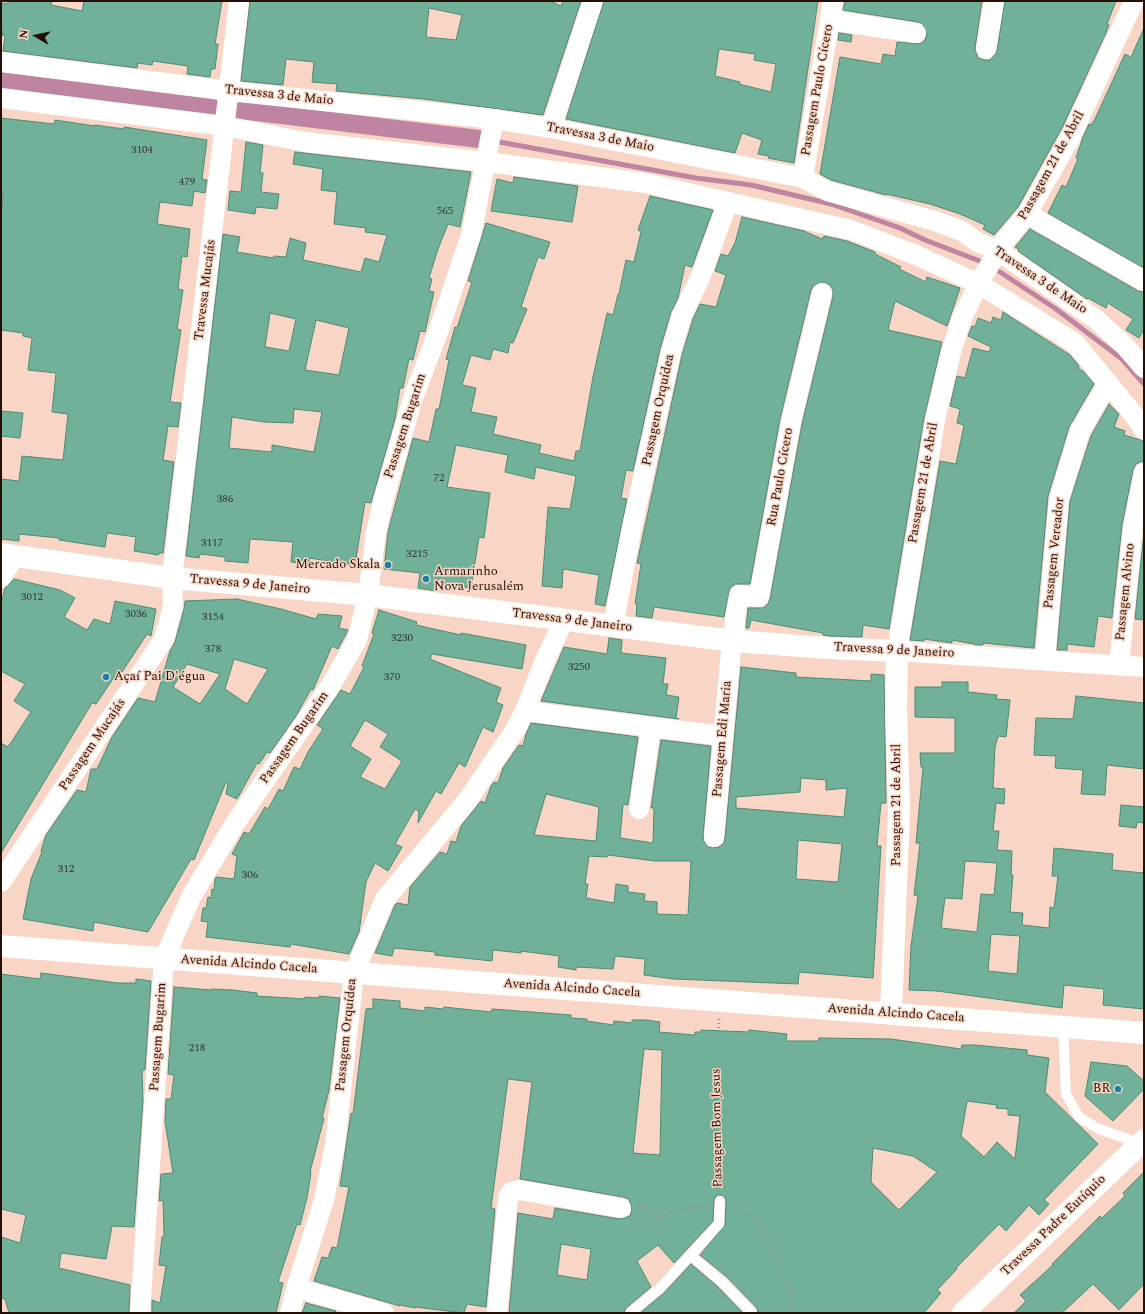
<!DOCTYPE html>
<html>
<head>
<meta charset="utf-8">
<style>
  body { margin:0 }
  #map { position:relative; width:1145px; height:1314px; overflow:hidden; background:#f8d5c4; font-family:Spectral,serif }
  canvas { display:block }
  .frame { position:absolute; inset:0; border:2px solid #231006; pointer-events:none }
  .north { position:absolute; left:16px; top:16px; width:40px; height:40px; -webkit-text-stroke:3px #f8d5c4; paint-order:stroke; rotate:279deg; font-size:11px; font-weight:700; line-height:16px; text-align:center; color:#231006 }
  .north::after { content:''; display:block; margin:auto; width:14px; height:18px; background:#231006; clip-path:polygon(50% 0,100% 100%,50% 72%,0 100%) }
</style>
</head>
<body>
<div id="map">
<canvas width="1145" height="1314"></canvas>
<div class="frame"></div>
<div class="north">N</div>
</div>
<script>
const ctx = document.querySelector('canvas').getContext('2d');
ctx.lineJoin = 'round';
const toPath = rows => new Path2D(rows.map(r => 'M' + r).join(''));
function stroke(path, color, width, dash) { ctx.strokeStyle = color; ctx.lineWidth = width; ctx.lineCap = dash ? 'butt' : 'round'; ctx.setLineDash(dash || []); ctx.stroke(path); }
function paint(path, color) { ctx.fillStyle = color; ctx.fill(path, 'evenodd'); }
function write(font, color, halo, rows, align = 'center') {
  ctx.font = font + ' Spectral,serif'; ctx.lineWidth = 3; ctx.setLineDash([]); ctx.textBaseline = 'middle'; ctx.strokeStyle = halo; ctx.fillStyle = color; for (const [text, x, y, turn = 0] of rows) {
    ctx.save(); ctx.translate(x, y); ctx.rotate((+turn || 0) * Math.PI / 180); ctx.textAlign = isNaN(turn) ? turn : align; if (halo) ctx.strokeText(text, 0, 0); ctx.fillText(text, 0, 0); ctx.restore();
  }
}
stroke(toPath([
  [494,141,696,178,751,185,831,204,900,228,925,240,985,263],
  [994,268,1056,309,1122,359,1144,384]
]), '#bf84a1', 5);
stroke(toPath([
  [1,81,487,140]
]), '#bf84a1', 18);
const building = toPath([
  [8,1,52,1,51,5,82,11,84,1,222,1,215,44,218,44,215,69,211,69,210,77,187,74,188,66,153,61,152,65,138,63,137,68,3,51,5,36,2,35,3,30,1,29,1,3,8,4,8,1],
  [250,1,550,1,561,6,563,1,581,1,543,115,424,99,336,91,337,84,312,82,314,62,286,59,283,85,241,81,250,1],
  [429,8,462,15,456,40,426,37,429,8],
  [604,1,818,1,794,163,768,158,769,156,758,154,762,140,742,133,735,153,566,119,604,1],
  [719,49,755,54,754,60,776,64,771,92,739,84,740,82,715,76,719,49],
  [845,1,982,1,975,48,978,58,984,60,990,60,997,51,1005,1,1116,1,1107,24,1109,25,1105,35,1063,126,1018,207,994,235,983,229,985,225,960,214,930,204,886,194,886,195,831,180,820,174,840,57,881,64,883,54,895,56,897,42,920,44,925,40,927,34,923,24,918,22,843,10,845,1],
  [1144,28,1144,268,1048,213,1062,185,1066,187,1078,159,1076,158,1083,137,1089,124,1091,125,1095,119,1125,54,1131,57,1144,28],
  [839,33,852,35,851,42,838,40,839,33],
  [1,118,54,124,55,120,95,126,95,125,124,129,124,127,207,140,202,179,207,180,205,193,194,191,192,206,160,202,157,224,190,229,187,257,182,256,178,289,183,290,177,329,181,330,170,402,181,403,178,427,168,426,163,460,174,462,163,553,159,553,158,555,134,551,136,537,107,533,105,547,59,540,59,538,19,534,19,541,1,539,1,479,19,481,22,456,63,460,68,414,52,412,56,373,28,370,32,338,23,336,23,333,1,330,1,211,3,196,1,195,1,118],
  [246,142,263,145,260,173,263,173,261,192,279,194,277,209,256,207,255,214,228,210,230,191,241,192,246,142],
  [295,152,471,172,460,227,448,224,438,249,429,278,432,279,429,291,434,292,425,332,420,331,413,360,409,359,403,388,400,388,395,419,371,503,365,502,355,565,309,558,309,564,291,562,293,542,250,539,248,563,225,561,225,557,200,554,199,558,186,556,223,234,240,237,237,252,273,258,274,256,286,257,290,238,306,243,303,260,361,272,365,258,379,262,387,235,365,232,366,228,334,224,337,192,321,190,323,169,293,164,295,152],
  [270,313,296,319,289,351,265,347,270,313],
  [316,320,349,328,339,375,305,370,316,320],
  [294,409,322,412,314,452,272,445,272,452,229,448,232,417,264,422,293,423,294,409],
  [514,177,578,186,572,222,491,211,497,179,513,183,514,177],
  [650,196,713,210,692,267,685,265,678,298,671,312,660,349,633,471,626,470,621,498,627,499,605,606,595,604,599,575,563,569,562,588,542,586,548,507,570,509,576,476,536,467,534,479,505,472,508,455,456,445,447,487,490,493,484,538,479,537,471,588,437,582,436,591,418,588,420,573,384,569,388,532,413,438,429,442,436,409,439,409,449,360,446,359,455,327,457,328,472,282,468,281,486,223,550,242,544,259,538,257,521,307,527,309,513,343,510,342,508,353,493,349,490,360,471,355,462,385,476,388,471,412,497,417,493,434,541,445,539,453,574,461,576,451,580,451,593,377,607,313,613,315,618,294,619,294,626,260,634,262,641,232,638,230,650,196],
  [742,217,804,231,822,239,824,236,847,241,875,252,875,254,901,267,899,269,926,282,927,277,960,288,947,326,895,301,888,330,942,342,924,418,889,629,863,625,862,637,829,636,823,635,823,633,751,620,749,628,746,628,748,608,763,608,768,604,770,599,802,424,833,296,833,290,830,285,824,282,814,285,811,290,780,419,750,584,735,584,730,588,724,617,654,607,652,618,636,616,637,604,635,604,641,564,637,563,682,355,693,319,700,304,716,307,726,275,715,271,721,254,728,256,735,243,742,217],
  [1030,229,1138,291,1144,292,1144,329,1139,338,1126,330,1133,319,1108,303,1106,308,1088,298,1087,299,1018,251,1019,249,1015,247,1030,229],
  [1003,312,1070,355,1079,366,1078,368,1084,372,1094,384,1069,427,1048,496,1034,648,983,643,983,645,979,645,952,640,952,643,924,639,924,641,910,640,940,461,956,464,964,425,957,423,960,409,950,406,957,376,965,378,973,348,989,352,991,347,968,336,972,326,975,327,978,318,991,323,993,317,1001,320,1003,312],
  [1109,404,1119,414,1114,427,1125,431,1124,435,1144,441,1144,461,1136,464,1133,470,1122,525,1112,616,1112,618,1098,616,1094,647,1067,644,1067,650,1057,650,1070,501,1091,436,1109,404],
  [1,411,23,413,20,438,1,436,1,411],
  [1144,533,1144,620,1135,619,1144,533],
  [14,579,60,590,75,598,64,617,87,630,94,619,110,624,115,601,156,609,151,636,147,634,122,672,119,670,96,704,92,703,1,853,1,743,8,747,31,712,14,701,25,684,1,671,1,603,5,588,14,579],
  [237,599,281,609,316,619,318,614,342,616,339,628,348,630,347,632,338,649,332,646,313,690,311,689,296,716,270,753,267,752,259,764,257,763,237,799,226,794,228,783,226,782,194,860,191,859,148,932,94,922,93,931,23,919,31,879,42,852,41,851,46,835,77,790,86,792,91,769,97,769,112,737,138,698,155,702,170,651,175,642,184,609,185,601,237,599],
  [234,659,268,669,247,704,225,689,234,659],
  [187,664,220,674,200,704,173,687,187,664],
  [379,610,417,622,416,625,461,635,461,633,526,645,522,669,432,654,430,659,501,688,496,702,503,705,493,732,483,727,465,767,459,763,441,794,436,791,418,823,419,811,415,809,395,844,402,847,388,871,375,863,366,882,359,932,349,954,291,944,290,947,206,937,208,922,201,921,203,908,206,908,208,897,211,898,212,889,214,890,215,879,216,877,234,879,237,856,232,854,244,832,249,834,265,807,268,809,279,789,283,791,294,767,300,769,308,752,323,729,317,725,341,690,350,694,364,667,362,666,374,634,372,633,379,610],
  [365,720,388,734,380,747,402,761,385,789,360,777,371,759,350,746,365,720],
  [609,638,622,640,621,653,666,658,663,684,668,684,666,695,679,697,676,718,679,719,541,701,564,647,607,654,609,638],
  [741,667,796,673,796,677,871,681,871,674,884,675,886,803,881,803,877,846,881,846,873,978,799,972,798,984,674,979,644,975,645,959,615,956,613,969,576,967,576,970,558,967,559,956,521,951,521,953,493,950,492,961,435,955,435,952,394,948,392,956,375,953,395,905,397,903,408,905,410,887,440,852,447,854,451,841,456,842,461,826,481,801,485,803,491,786,494,782,498,783,503,768,519,745,523,746,526,734,531,723,638,737,628,805,623,804,620,838,653,843,654,808,651,808,661,740,711,746,703,836,704,842,708,847,713,848,719,847,724,843,725,838,741,667],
  [801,778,826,780,826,790,847,788,844,817,736,808,736,797,800,792,801,778],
  [546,794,599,807,596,841,534,835,546,794],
  [798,840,842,844,838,882,796,879,798,840],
  [608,855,655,861,691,861,688,915,657,914,657,902,644,901,645,894,628,892,628,886,616,884,614,903,586,898,588,884,585,884,589,856,607,857,608,855],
  [942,682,968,682,968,692,997,695,996,699,1010,700,1006,737,998,736,995,747,993,788,1005,789,1004,804,996,803,993,831,999,831,997,850,1012,851,1011,875,1013,875,1010,912,1023,913,1022,925,1049,928,1050,907,1054,908,1058,876,1052,876,1054,848,1113,854,1112,870,1144,873,1144,1009,1103,1005,1104,989,1064,985,1062,1008,937,991,909,990,911,946,918,896,914,895,920,843,916,843,923,767,921,767,920,753,955,753,955,718,915,717,915,687,942,687,942,682],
  [965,861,997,863,994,895,981,894,977,932,941,928,945,898,962,899,965,861],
  [991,934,1020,936,1017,974,988,971,991,934],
  [1076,696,1144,703,1144,769,1107,765,1105,795,1081,794,1083,770,1055,768,1056,756,1034,755,1036,718,1073,719,1076,696],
  [1121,805,1144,807,1144,823,1137,822,1136,828,1119,826,1121,805],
  [41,973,118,983,136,983,136,979,151,981,145,1070,142,1070,143,1100,134,1227,112,1226,106,1259,61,1253,59,1268,130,1285,129,1313,9,1313,5,1299,1,1298,1,1237,20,1243,26,1215,1,1209,1,974,40,979,41,973],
  [174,987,211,990,211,989,233,990,257,993,257,996,305,999,305,997,319,998,319,996,340,998,329,1090,322,1118,324,1118,310,1172,311,1173,307,1198,300,1225,297,1224,278,1282,283,1283,276,1313,152,1313,152,1300,160,1303,166,1266,159,1265,162,1237,164,1237,163,1200,159,1201,161,1174,173,1173,165,1121,166,1099,171,1099,174,1075,168,1074,174,987],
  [373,999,400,1001,400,1008,425,1011,425,1007,443,1009,444,1007,491,1012,492,1009,571,1015,571,1018,587,1019,587,1021,613,1025,614,1021,632,1023,632,1020,646,1020,660,1022,659,1032,695,1035,695,1032,701,1032,701,1030,749,1032,749,1030,787,1034,786,1041,818,1041,819,1038,891,1039,961,1049,962,1045,975,1045,1027,1050,1027,1055,1049,1058,1045,1092,1098,1144,1044,1200,1049,1204,1039,1215,1029,1205,1006,1231,999,1224,956,1268,957,1269,937,1290,941,1293,924,1313,758,1313,757,1308,727,1277,700,1255,725,1225,726,1201,724,1196,720,1195,717,1195,714,1200,713,1221,674,1263,658,1245,637,1261,651,1287,626,1308,624,1313,509,1313,518,1213,553,1219,555,1208,619,1219,630,1216,632,1210,629,1199,623,1197,520,1179,532,1082,508,1079,491,1208,495,1209,486,1307,467,1304,464,1313,415,1307,415,1308,400,1305,400,1306,314,1281,322,1257,328,1258,332,1247,337,1248,349,1187,340,1186,351,1113,353,1114,366,1009,373,1008,373,999],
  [644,1049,662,1050,660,1155,633,1153,644,1049],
  [967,1101,997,1105,996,1108,1008,1109,1008,1115,1020,1116,1015,1159,997,1142,984,1157,961,1136,967,1101],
  [873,1148,913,1156,937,1172,899,1210,871,1182,873,1148],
  [561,1244,591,1249,587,1280,557,1275,561,1244],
  [1091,1062,1127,1066,1144,1081,1144,1089,1113,1121,1085,1096,1091,1062],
  [1144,1172,1144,1284,1119,1310,1093,1284,1062,1313,1014,1313,1026,1301,1020,1295,1053,1265,1052,1264,1100,1216,1102,1218,1125,1196,1123,1193,1144,1172],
  [691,1264,718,1287,743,1313,640,1313,664,1293,691,1264],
  [306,1303,336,1311,335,1313,302,1313,306,1303]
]);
paint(building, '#71b199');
stroke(building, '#4b8b75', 1);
stroke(toPath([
  [719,1019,716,1110,720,1189],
  [638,1208,646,1208,654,1219,675,1211,708,1205],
  [731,1212,755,1216,791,1291,789,1313]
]), '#a98c7e', 2.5, [1, 3]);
stroke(toPath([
  [1063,1026,1066,1094,1079,1117,1097,1128,1140,1144],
  [690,1255,722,1282,752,1313],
  [630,1313,659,1289,719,1224,720,1201]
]), '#fff', 10);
stroke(toPath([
  [1134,1,1070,138,1027,214,997,250,996,255,982,277,962,318,951,352,935,420,897,651,1144,667],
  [830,20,916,33],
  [986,49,994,1],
  [1,62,229,91,494,119,551,128,803,178,827,191,935,221,962,231,977,242,997,250,1097,320,1125,346,1144,368],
  [1,98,225,126,305,142,487,162,645,183,851,230,916,255,979,284,1075,343,1134,415,1144,430],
  [551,128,593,1],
  [803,178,833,1],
  [1027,214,1144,281],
  [1,578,15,556],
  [613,626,632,527,671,352,682,315,700,278,728,202],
  [734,641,735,617,739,595,759,597,791,422,822,293],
  [1045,660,1059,499,1080,431,1108,383],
  [1119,665,1133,527,1144,472],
  [525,711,723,736],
  [639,809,651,727],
  [714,837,732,640],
  [1,882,164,639,173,606,172,578,239,1],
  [296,1288,384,1313],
  [140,1313,164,959,191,897,234,825,329,688,357,640,368,595,376,532,384,497,413,398,438,332,471,235,494,119],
  [290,1313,296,1288,324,1200,335,1145,354,973,385,899,467,801,515,730,525,711,545,660,564,620],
  [497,1313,508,1197,511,1192,520,1190,621,1208]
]), '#fff', 20);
stroke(toPath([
  [1,554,172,578,368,595,734,641,828,648,897,651,896,708,899,810,891,1013],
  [1,946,1144,1033],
  [963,1313,1144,1140]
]), '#fff', 22);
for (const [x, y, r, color] of [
  [388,565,4,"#1483aa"],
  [426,579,4,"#1483aa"],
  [106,677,4,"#1483aa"],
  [1118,1089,4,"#1483aa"]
]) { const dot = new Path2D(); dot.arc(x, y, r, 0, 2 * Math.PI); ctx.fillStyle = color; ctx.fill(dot); stroke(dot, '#f8d5c4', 1.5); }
write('11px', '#36382b', null, [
  ["3104",142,151],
  ["479",187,183],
  ["565",445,212],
  ["72",439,479],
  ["386",225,500],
  ["3117",212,544],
  ["3215",417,555],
  ["3012",32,598],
  ["3036",136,615],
  ["3154",213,618],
  ["3230",402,639],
  ["378",213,650],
  ["3250",579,668],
  ["370",392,678],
  ["312",66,870],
  ["306",250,876],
  ["218",197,1049]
]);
write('13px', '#231006', '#f8d5c4', [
  ["Passagem Paulo Cícero",818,90,-80],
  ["Travessa 3 de Maio",279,96,6],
  ["Travessa 3 de Maio",600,138,11],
  ["Passagem 21 de Abril",1052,166,-61],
  ["Travessa 3 de Maio",1040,281,34],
  ["Travessa Mucajás",206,290,-83],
  ["Passagem Orquídea",659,410,-78],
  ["Passagem Bugarim",406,426,-72],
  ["Rua Paulo Cícero",781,477,-80],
  ["Passagem 21 de Abril",924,483,-80],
  ["Passagem Vereador",1055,553,-84],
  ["Travessa 9 de Janeiro",250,585,5],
  ["Passagem Alvino",1126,592,-84],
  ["Travessa 9 de Janeiro",572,621,7],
  ["Travessa 9 de Janeiro",894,651,3],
  ["Passagem Bugarim",295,738,-55],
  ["Passagem Edi Maria",723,739,-85],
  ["Passagem Mucajás",93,745,-56],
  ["Passagem 21 de Abril",897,805,-90],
  ["Avenida Alcindo Cacela",249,965,4],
  ["Avenida Alcindo Cacela",572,989,4],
  ["Avenida Alcindo Cacela",896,1014,4],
  ["Passagem Orquídea",347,1035,-84],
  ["Passagem Bugarim",159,1037,-86],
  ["Passagem Bom Jesus",718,1128,-91],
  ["Travessa Padre Eutíquio",1054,1226,-44]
]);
write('13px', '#231006', '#f8d5c4', [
  ["Mercado Skala",380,565],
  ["Armarinho",434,572,"left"],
  ["Nova Jerusalém",434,587,"left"],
  ["Açaí Pai D'égua",114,677,"left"],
  ["BR",1110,1089]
], 'right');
</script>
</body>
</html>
